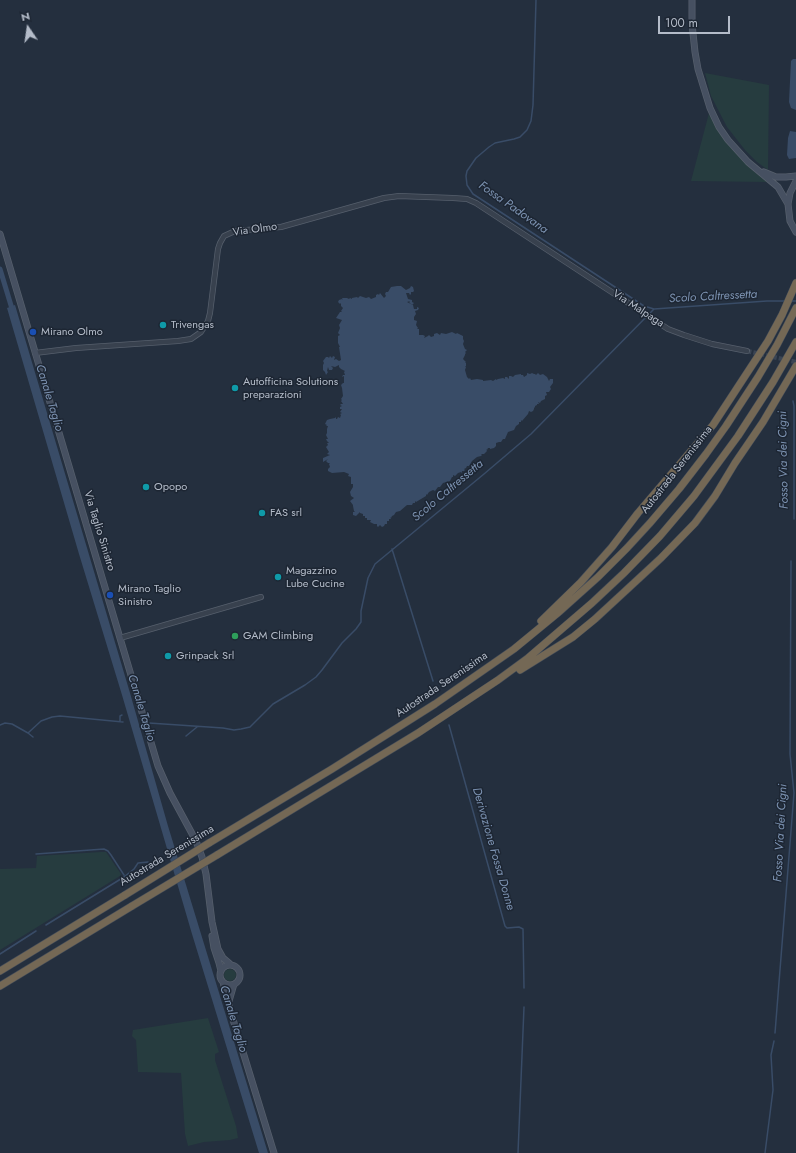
<!DOCTYPE html>
<html>
<head>
<meta charset="utf-8">
<style>
  body { margin:0 }
  #map { position:relative; width:796px; height:1153px; overflow:hidden; background:#242f3e; font-family:Jost,sans-serif }
  canvas { display:block }
  .north { position:absolute; left:8px; top:8px; width:40px; height:40px; -webkit-text-stroke:3px #1d2633; paint-order:stroke; rotate:347deg; font-size:11px; font-weight:700; line-height:16px; text-align:center; color:#b4bcc9 }
  .north::after { content:''; display:block; margin:auto; width:14px; height:18px; background:#b4bcc9; clip-path:polygon(50% 0,100% 100%,50% 72%,0 100%) }
  .scale { position:absolute; left:658px; top:16px; width:72px; height:18px; box-sizing:border-box; border:2px solid #b4bcc9; border-top:0; padding-left:5px; font-size:12px; line-height:14px; white-space:nowrap; color:#b4bcc9; -webkit-text-stroke:3px #1d2633; paint-order:stroke }
</style>
</head>
<body>
<div id="map">
<canvas width="796" height="1153"></canvas>
<div class="north">N</div>
<div class="scale">100 m</div>
</div>
<script>
const ctx = document.querySelector('canvas').getContext('2d');
ctx.lineJoin = 'round';
function paint(path, color) { ctx.fillStyle = color; ctx.fill(path, 'evenodd'); }
const toPath = rows => new Path2D(rows.map(r => 'M' + r).join(''));
function stroke(path, color, width, dash) { ctx.strokeStyle = color; ctx.lineWidth = width; ctx.lineCap = dash ? 'butt' : 'round'; ctx.setLineDash(dash || []); ctx.stroke(path); }
function write(font, color, halo, rows, align = 'center') {
  ctx.font = font + ' Jost,sans-serif'; ctx.lineWidth = 3; ctx.setLineDash([]); ctx.textBaseline = 'middle'; ctx.strokeStyle = halo; ctx.fillStyle = color; for (const [text, x, y, turn = 0] of rows) {
    ctx.save(); ctx.translate(x, y); ctx.rotate((+turn || 0) * Math.PI / 180); ctx.textAlign = isNaN(turn) ? turn : align; if (halo) ctx.strokeText(text, 0, 0); ctx.fillText(text, 0, 0); ctx.restore();
  }
}
paint(toPath([
  [705,73,769,85,768,170,757,162,745,150,727,127,711,96],
  [709,113,734,150,751,169,767,182,691,181],
  [101,852,106,852,121,874,120,876,0,950,0,869,36,868,37,856],
  '224 975a6 6 0 1 1 12 0a6 6 0 1 1-12 0Z',
  [208,1018,219,1052,215,1054,215,1060,236,1126,238,1138,230,1140,204,1142,188,1146,185,1134,181,1073,138,1072,136,1040,132,1036,133,1030]
]), '#263c3f');
paint(toPath([
  [793,59,796,59,796,110,791,108,789,102,791,61],
  [790,131,796,132,796,158,789,159,787,155,788,138],
  [397,286,401,286,406,290,410,288,411,286,413,287,414,291,413,292,411,292,411,294,410,295,409,293,406,293,408,299,412,300,412,302,414,303,412,305,409,302,410,301,407,302,413,305,414,309,417,309,417,307,419,308,418,310,415,311,416,314,414,317,414,320,417,321,416,325,418,328,417,329,419,329,419,335,423,335,425,336,424,338,428,336,429,335,431,337,434,336,434,334,437,333,440,335,441,333,446,334,452,332,456,334,457,333,463,336,463,339,464,341,463,344,465,349,467,350,465,352,466,353,465,354,465,355,463,359,466,362,465,362,466,363,466,366,465,367,466,367,465,370,467,377,469,379,470,378,471,380,477,379,483,380,483,381,491,380,493,381,496,379,496,380,498,379,503,378,505,379,505,377,507,377,509,379,509,376,511,376,513,377,515,375,521,374,521,375,523,375,524,377,527,375,527,373,530,374,532,373,534,374,535,374,536,375,538,373,540,375,543,374,547,377,549,381,550,379,553,379,553,383,550,387,551,389,549,392,546,392,547,395,545,396,545,399,541,401,540,403,538,402,539,404,537,404,537,405,535,406,535,408,534,407,534,409,533,411,531,412,529,411,528,414,522,421,521,420,521,422,519,422,519,424,516,426,514,430,508,432,505,439,503,439,501,442,499,442,496,443,496,446,494,448,490,449,490,448,488,448,487,450,486,449,487,451,484,454,481,454,482,455,481,456,477,457,472,461,469,466,467,466,466,468,464,469,465,470,464,471,462,471,462,473,461,472,458,473,455,476,453,475,453,477,452,477,450,481,443,483,440,487,438,487,435,491,433,490,429,492,427,495,426,494,426,496,416,502,415,501,415,503,413,503,412,505,407,505,400,511,396,512,394,515,392,516,391,518,390,517,391,519,389,519,389,521,387,521,387,524,385,524,384,526,382,527,380,525,378,527,377,526,377,524,374,524,370,522,371,520,367,520,367,518,365,518,365,516,363,516,363,514,360,513,360,512,356,516,353,515,353,512,355,512,354,511,353,506,353,505,350,501,354,498,351,496,350,492,353,487,353,484,351,484,351,477,348,476,349,474,344,472,332,473,328,471,328,469,330,467,329,464,330,463,328,463,326,461,328,459,323,462,323,458,330,455,327,454,329,452,326,447,328,445,327,443,329,443,327,441,326,439,328,439,326,435,327,433,327,429,328,429,327,429,328,426,326,426,327,425,325,424,327,420,330,419,335,418,336,417,336,419,337,419,338,417,340,418,341,415,340,414,342,413,340,412,342,409,340,409,340,407,342,406,340,405,341,404,343,404,341,401,342,400,341,399,343,396,342,388,341,385,343,383,344,383,344,376,342,377,343,375,345,375,344,372,345,371,341,369,339,367,339,365,335,367,331,366,333,368,332,370,329,370,328,367,327,371,328,372,326,375,325,372,323,370,323,365,324,363,323,361,326,357,328,357,329,358,330,356,332,358,333,356,335,357,334,360,336,359,339,361,341,360,339,347,340,347,338,343,338,336,340,335,338,333,340,328,339,325,342,320,336,318,340,312,342,312,341,311,343,308,341,306,341,303,340,304,338,302,339,300,342,299,343,300,342,298,347,298,349,299,350,298,352,299,352,298,357,297,358,298,360,296,366,298,369,297,371,299,376,297,376,295,378,294,379,295,380,293,384,298,386,296,385,294,386,292,388,292,391,287],
  [15,305,130,693,168,826,268,1153,259,1153,192,934,122,695,79,554,7,308]
]), '#394c67');
stroke(toPath([
  [536,0,533,105,531,121,527,130,520,137,514,139,495,143,489,147,476,158,467,171,466,176,467,185,473,194,644,306,654,309],
  [791,301,796,301],
  [793,401,794,406,794,519],
  [392,549,433,681],
  [120,721,120,716,122,715],
  [149,723,223,728,234,730,241,729,250,727,273,704,305,685,316,677,322,670,342,643,356,629,361,622,361,611,368,578,375,564,484,474,531,434,654,309,767,301,785,301],
  [0,725,5,723,12,724,28,733,41,721,52,717,60,716,123,722],
  [449,725,505,926,507,928,519,927,523,929,524,988],
  [28,733,33,737],
  [186,736,197,727],
  [36,854,104,849,108,851,111,855,124,875],
  [46,925,124,877,134,869,138,863,148,862],
  [0,954,36,931],
  [775,1033,794,793,790,754,791,561],
  [518,1153,524,1007],
  [765,1153,773,1090,771,1055,774,1041]
]), '#394c67', 1.5);
stroke(toPath([
  [0,269,13,312]
]), '#394c67', 5);
stroke(toPath([
  [747,351,796,362]
]), '#3a4453', 4.5, [4.5, 2]);
const tertiary = toPath([
  [35,353,76,348,178,341,191,339,201,332,208,321,210,313,218,249,220,243,224,236,235,231,281,227,384,198,399,196,453,198,467,199,476,203,668,329,684,335,712,344,747,351],
  [120,638,261,597]
]);
const secondary = toPath([
  [692,0,692,24,695,52,698,69,710,108,719,127,728,140,748,162,778,187,788,204],
  [764,172,776,177,786,177,796,176],
  [796,181,790,193,788,204,790,221,796,232],
  [0,234,158,766,170,793,196,841,202,857,206,874,212,922,218,949,223,958,230,964],
  [212,936,214,948,219,963,221,971],
  '220 975a10 10 0 1 1 20 0a10 10 0 1 1-20 0Z',
  [223,982,231,1013,274,1153],
  [229,1001,234,984]
]);
const motorway = toPath([
  [541,621,581,582,612,547,638,513,713,425,768,341,782,315,796,283],
  [520,670,573,637,595,619,661,558,695,523,715,496,735,463,763,422,796,366],
  [209,843,332,769,435,704,514,649,559,612,598,577,627,548,650,523,679,489,706,454,726,426,758,377,777,345,796,308],
  [217,855,418,733,498,680,528,658,592,603,624,573,660,536,694,496,738,436,773,382,796,342],
  [0,971,125,895],
  [0,986,132,906]
]);
stroke(tertiary, '#565f6c', 6);
stroke(secondary, '#565f6c', 7);
stroke(motorway, '#434c59', 8);
stroke(tertiary, '#38414e', 4.5);
stroke(secondary, '#465061', 5.5);
stroke(motorway, '#746855', 7);
const motorwayBridge = toPath([
  [125,895,209,843],
  [132,906,217,855]
]);
stroke(motorwayBridge, '#434c59', 8, []);
stroke(motorwayBridge, '#746855', 7);
for (const [x, y, r, color] of [
  [163,325,4,"#0f9aa8"],
  [33,332,4,"#1a4fb4"],
  [235,388,4,"#0f9aa8"],
  [146,487,4,"#0f9aa8"],
  [262,513,4,"#0f9aa8"],
  [278,577,4,"#0f9aa8"],
  [110,595,4,"#1a4fb4"],
  [235,636,4,"#2e9e5b"],
  [168,656,4,"#0f9aa8"]
]) { const dot = new Path2D(); dot.arc(x, y, r, 0, 2 * Math.PI); ctx.fillStyle = color; ctx.fill(dot); stroke(dot, '#1d2633', 1.5); }
write('11px', '#b4bcc9', '#1d2633', [
  ["Via Olmo",255,230,-8],
  ["Via Malpaga",638,309,33],
  ["Autostrada Serenissima",677,470,-52],
  ["Via Taglio Sinistro",99,531,73],
  ["Autostrada Serenissima",442,685,-34],
  ["Autostrada Serenissima",167,856,-31]
]);
write('11px', '#b4bcc9', '#1d2633', [
  ["Trivengas",171,325],
  ["Mirano Olmo",41,332],
  ["Autofficina Solutions",243,382],
  ["preparazioni",243,395],
  ["Opopo",154,487],
  ["FAS srl",270,513],
  ["Magazzino",286,571],
  ["Lube Cucine",286,584],
  ["Mirano Taglio",118,589],
  ["Sinistro",118,602],
  ["GAM Climbing",243,636],
  ["Grinpack Srl",176,656]
], 'left');
write('italic 12px', '#7c92b1', '#1d2633', [
  ["Fossa Padovana",513,208,35],
  ["Scolo Caltressetta",713,297,-3],
  ["Canale Taglio",49,398,73],
  ["Fosso Via dei Cigni",784,460,-91],
  ["Scolo Caltressetta",448,491,-40],
  ["Canale Taglio",141,708,73],
  ["Fosso Via dei Cigni",781,833,-87],
  ["Derivazione Fossa Donne",493,849,74],
  ["Canale Taglio",233,1019,73]
]);
</script>
</body>
</html>
